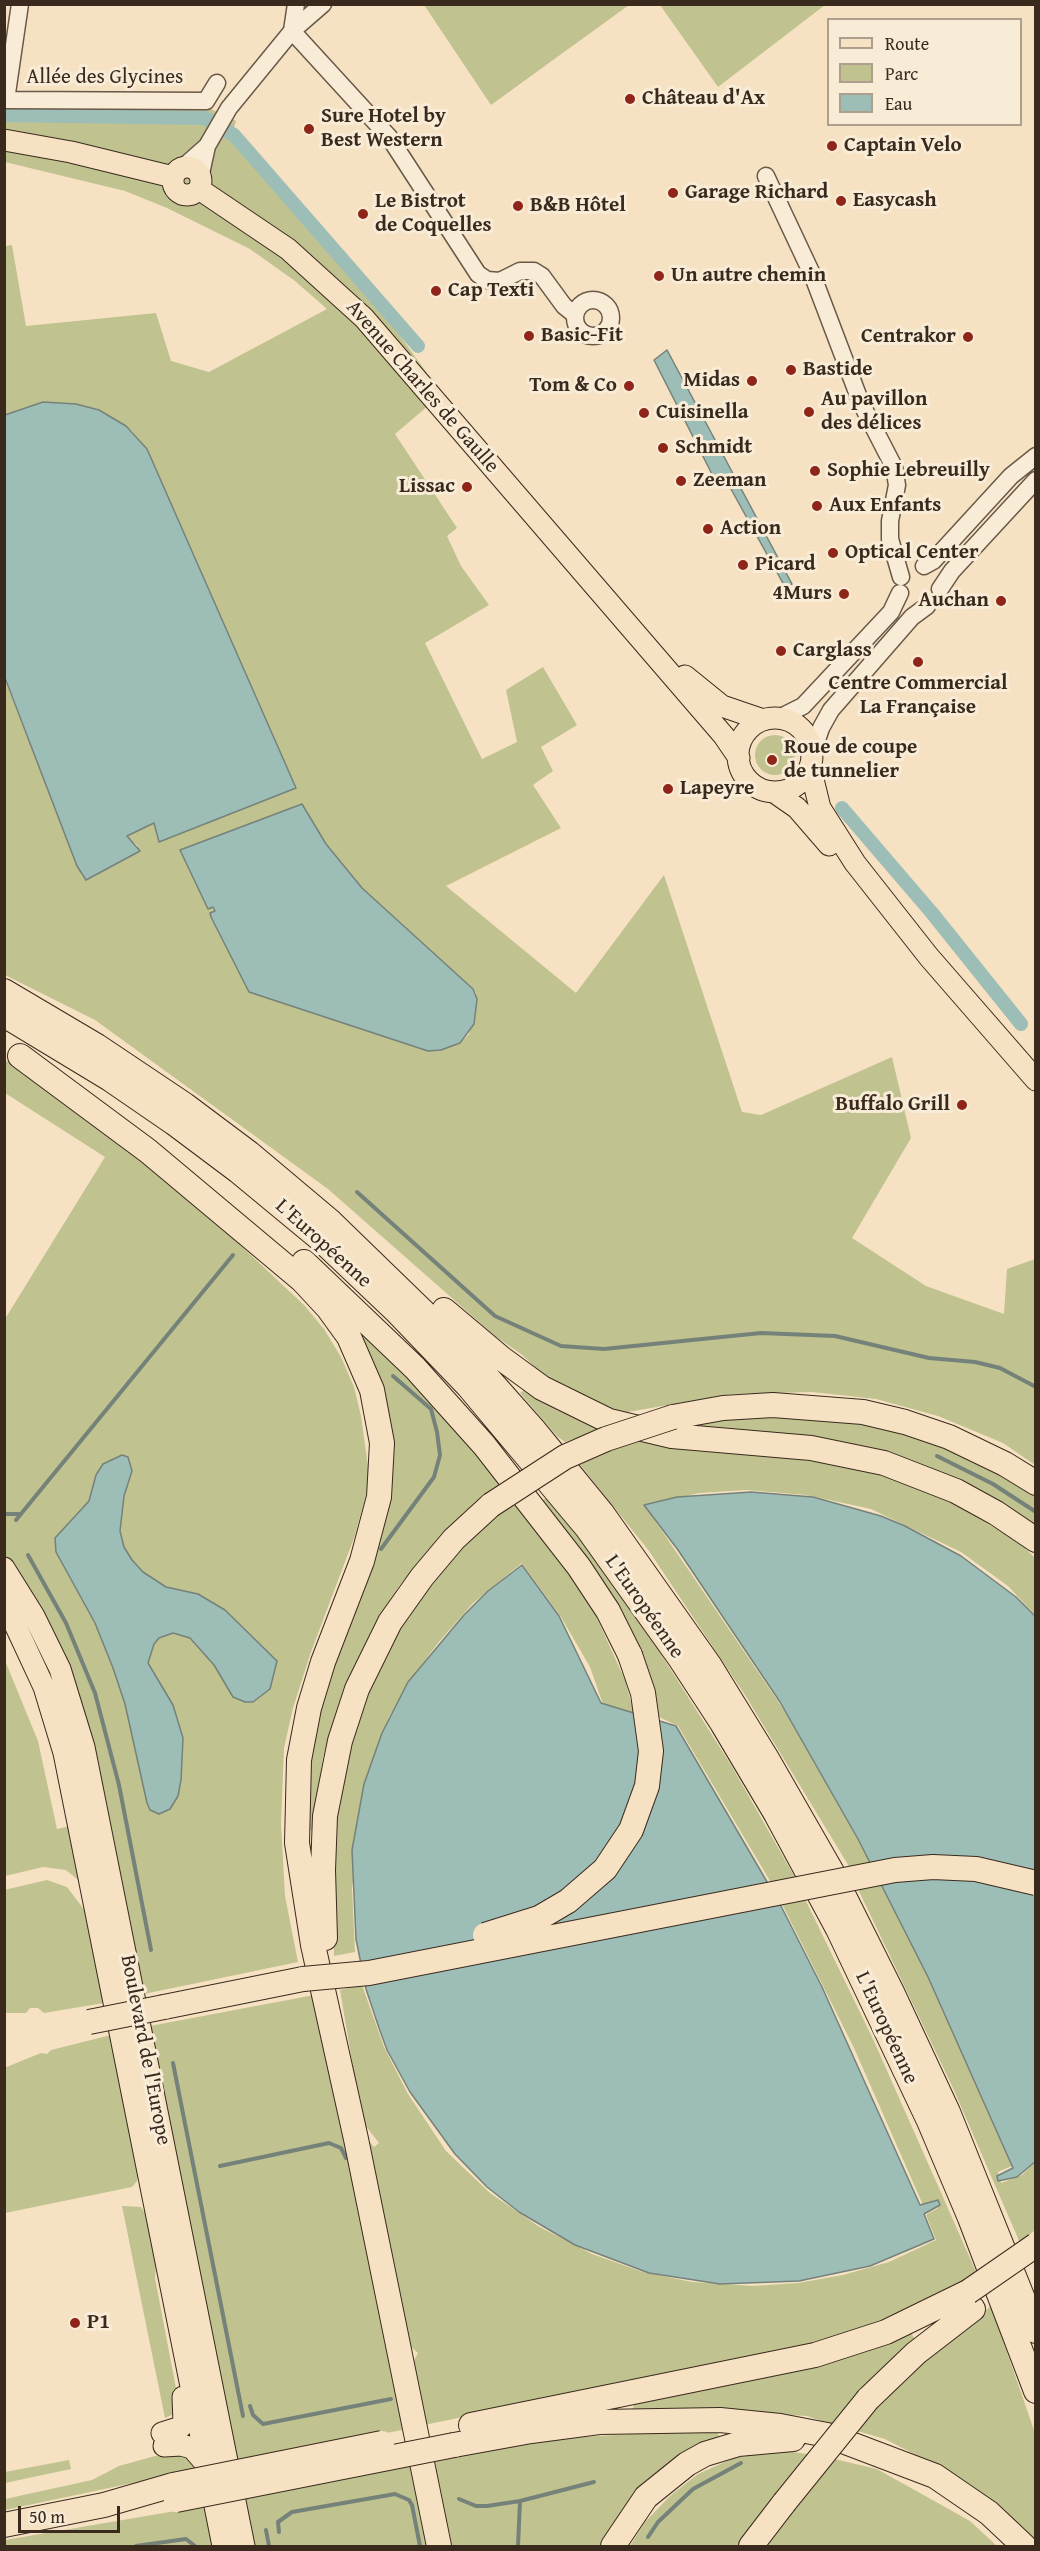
<!DOCTYPE html>
<html>
<head>
<meta charset="utf-8">
<style>
  body { margin:0 }
  #map { position:relative; width:1040px; height:2551px; overflow:hidden; background:#f6e2c2; font-family:"Gentium Book Plus",serif }
  canvas { display:block }
  .frame { position:absolute; inset:0; border:6px solid #3a2a1e; pointer-events:none }
  .legend { position:absolute; left:827px; top:18px; width:195px; height:108px; box-sizing:border-box; background:#f9ecd7; border:2px solid #ad9e8d; margin:0; padding:8px 10px; list-style:none; font-size:18px; color:#3a2a1e }
  .legend li { display:flex; align-items:center; gap:12px; height:30px }
  .legend b { width:30px; border:2px solid #ad9e8d }
  .scale { position:absolute; left:18px; top:2506px; width:102px; height:27px; box-sizing:border-box; border:3px solid #3a2a1e; border-top:0; padding-left:8px; font-size:18px; line-height:21px; white-space:nowrap; color:#3a2a1e; -webkit-text-stroke:4px #f9ecd7; paint-order:stroke }
</style>
</head>
<body>
<div id="map">
<canvas width="1040" height="2551"></canvas>
<div class="frame"></div>
<ul class="legend">
<li><b style="height:8px;background:#f6e2c2"></b>Route</li>
<li><b style="height:16px;background:#c0c290"></b>Parc</li>
<li><b style="height:16px;background:#9dbdb7"></b>Eau</li>
</ul>
<div class="scale">50 m</div>
</div>
<script>
const ctx = document.querySelector('canvas').getContext('2d');
ctx.lineJoin = 'round';
function paint(path, color) { ctx.fillStyle = color; ctx.fill(path, 'evenodd'); }
const toPath = rows => new Path2D(rows.map(r => 'M' + r).join(''));
function stroke(path, color, width, dash) { ctx.strokeStyle = color; ctx.lineWidth = width; ctx.lineCap = dash ? 'butt' : 'round'; ctx.setLineDash(dash || []); ctx.stroke(path); }
function write(font, color, halo, rows, align = 'center') {
  ctx.font = font + ' "Gentium Book Plus",serif'; ctx.lineWidth = 6; ctx.setLineDash([]); ctx.textBaseline = 'middle'; ctx.strokeStyle = halo; ctx.fillStyle = color; for (const [text, x, y, turn = 0] of rows) {
    ctx.save(); ctx.translate(x, y); ctx.rotate((+turn || 0) * Math.PI / 180); ctx.textAlign = isNaN(turn) ? turn : align; if (halo) ctx.strokeText(text, 0, 0); ctx.fillText(text, 0, 0); ctx.restore();
  }
}
paint(toPath([
  [424,5,629,5,491,105],
  [660,5,825,5,718,87],
  [5,108,211,109,236,121,231,138,393,326,442,394,395,434,457,528,447,536,461,566,489,605,425,643,482,759,517,742,506,690,543,667,577,725,541,747,553,771,533,785,561,828,446,886,576,993,664,875,742,1112,761,1115,892,1057,911,1138,852,1238,926,1286,1004,1314,1007,1269,1035,1259,1035,1465,1003,1443,938,1416,876,1399,812,1392,732,1394,622,1413,560,1390,521,1354,495,1336,328,1189,95,1020,5,975,4,678,82,876,138,846,126,836,155,822,157,838,177,833,296,788,147,449,132,431,99,410,76,404,43,402,5,415,5,246,12,245,26,326,156,313,171,361,209,372,327,309,295,281,250,249,167,208,125,191,5,162],
  [302,804,326,844,362,888,473,989,476,993,469,1034,460,1043,441,1050,428,1051,249,992,215,911,213,906,208,909,180,850],
  '755 755a20 20 0 1 1 40 0a20 20 0 1 1-40 0Z',
  [5,1060,68,1102,156,1166,304,1305,324,1329,341,1357,354,1387,361,1416,370,1481,354,1538,311,1652,293,1708,284,1748,281,1824,285,1896,298,1962,144,1994,88,1737,14,1566,5,1556,5,1319,105,1157,5,1093],
  [371,1334,505,1482,434,1545,399,1586,377,1620,338,1707,323,1757,312,1830,305,1833,304,1813,317,1706,379,1535,360,1341],
  [527,1388,601,1429,565,1442,557,1436,520,1393],
  [752,1411,895,1424,1035,1491,1035,1531,952,1480,670,1424],
  [634,1437,870,1469,946,1498,1022,1545,1035,1558,1035,1615,1008,1586,961,1552,871,1509,806,1495,747,1490,699,1493,645,1506,792,1722,873,1866,850,1868,745,1695,649,1551,578,1462],
  [548,1497,635,1613,731,1765,797,1881,773,1886,678,1726,657,1716,541,1501],
  [515,1500,591,1605,625,1680,634,1713,604,1707,590,1667,561,1617,522,1563,473,1603,438,1643,413,1676,389,1717,371,1767,352,1888,355,1952,334,1956,331,1846,349,1731,404,1616,475,1533],
  [4,1658,38,1741,57,1829,70,1826,83,1884,66,1870,43,1867,5,1876],
  [47,1880,67,1887,89,1916,104,2003,44,2013,38,2008,30,2008,26,2013,5,2013,4,1890],
  [881,1882,923,1966,1012,2166,998,2172,1001,2183,1022,2175,1035,2162,1035,2230,1020,2243,953,2088,857,1887],
  [804,1897,873,2039,977,2274,916,2309,818,2344,424,2425,412,2364,418,2353,411,2347,408,2348,365,2145,370,2142,374,2147,379,2143,362,2121,340,1990,362,1985,384,2047,408,2094,446,2151,490,2193,538,2226,592,2254,643,2272,692,2282,753,2286,798,2283,843,2275,889,2262,936,2240,926,2215,938,2208,935,2200,923,2205,854,2048,782,1904],
  [314,1995,407,2429,235,2463,150,2026],
  [111,2035,139,2171,137,2181,132,2187,5,2213,4,2068,41,2053,47,2054,51,2050],
  [122,2206,141,2207,149,2219,157,2252,155,2278,179,2404,178,2412,165,2418],
  [991,2306,1035,2433,1035,2545,947,2471,885,2439,854,2430,907,2374],
  [911,2333,915,2339,837,2426,807,2416,759,2413,632,2412,635,2401],
  [676,2431,715,2431,719,2435,719,2439,606,2546,448,2546,431,2458,538,2440],
  [778,2450,814,2455,742,2546,630,2546,645,2522,671,2495,698,2474,745,2453],
  [173,2451,180,2451,199,2469,5,2510,5,2499,92,2480,119,2466],
  [834,2459,877,2469,970,2521,997,2546,764,2546],
  [69,2460,71,2469,5,2483,5,2472],
  [412,2462,429,2546,253,2546,242,2496],
  [205,2506,214,2546,5,2546,5,2540]
]), '#c0c290');
const water = toPath([
  [667,350,792,584,785,587,726,480,717,484,654,360,667,350],
  [43,402,76,404,99,410,126,426,147,449,296,788,159,842,154,823,127,836,140,851,86,880,77,866,5,678,5,415,43,402],
  [302,804,326,844,362,888,473,989,477,999,474,1024,460,1043,441,1050,428,1051,249,992,211,917,210,913,215,911,213,907,208,909,180,850,302,804],
  [122,1455,128,1457,132,1471,124,1496,120,1531,124,1547,132,1560,143,1572,166,1587,198,1594,225,1610,277,1661,270,1689,253,1702,245,1702,233,1697,214,1665,190,1638,173,1633,159,1638,154,1644,148,1663,173,1705,183,1738,181,1780,178,1796,170,1809,159,1814,150,1810,147,1803,125,1704,113,1668,95,1623,56,1552,55,1538,89,1501,96,1475,103,1464,122,1455],
  [751,1492,813,1497,881,1516,905,1526,961,1556,1016,1597,1035,1616,1036,2161,1017,2177,998,2181,997,2176,1013,2168,928,1977,858,1839,780,1702,678,1550,644,1505,677,1497,751,1492],
  [522,1565,559,1616,601,1703,676,1726,780,1904,822,1987,920,2205,938,2200,940,2205,924,2214,934,2239,870,2266,799,2281,720,2284,649,2273,575,2245,519,2212,487,2187,455,2154,410,2092,387,2050,379,2028,366,1989,356,1939,352,1850,364,1784,382,1733,408,1682,464,1615,488,1591,522,1565]
]);
paint(water, '#9dbdb7');
stroke(water, '#75827a', 1.5);
stroke(toPath([
  [357,1192,495,1316,561,1346,604,1349,761,1333,835,1336,929,1358,975,1362,1000,1368,1036,1387],
  [937,1456,993,1484,1036,1512],
  [4,1514,21,1514],
  [16,1520,233,1255],
  [381,1549,434,1477,440,1455,437,1432,431,1409,393,1376],
  [28,1555,66,1623,95,1693,119,1785,151,1950],
  [173,2063,243,2416],
  [220,2166,329,2143,341,2148,346,2158],
  [250,2406,253,2415,263,2424,391,2399],
  [459,2499,476,2506,487,2506,520,2501],
  [266,2530,269,2546],
  [279,2532,278,2522,292,2512,395,2494,409,2500,412,2505,420,2546],
  [648,2537,658,2522,693,2489,741,2463],
  [136,2546,186,2539,195,2546],
  [518,2546,520,2501,594,2482]
]), '#75827a', 4);
stroke(toPath([
  [4,115,205,118,234,135,418,346],
  [842,808,932,913,1021,1024]
]), '#9dbdb7', 14);
const minor = toPath([
  [20,4,6,100,206,101,217,83],
  [296,4,292,31,389,137,478,274,487,280,500,281,520,271,534,271,542,276,564,306,574,314],
  [181,169,207,146],
  [766,176,812,274,861,403,894,467,897,485,890,521,890,539,901,577],
  [200,178,207,146,229,108,292,31,323,4],
  '575 318a18 18 0 1 1 36 0a18 18 0 1 1-36 0Z',
  [924,566,933,561,1011,476,1036,456],
  [940,589,952,571,1036,480],
  [779,718,803,706,891,612,900,593],
  [812,755,821,728,831,710,912,617,927,606]
]);
const major = toPath([
  [4,140,71,152,173,177],
  '173 181a14 14 0 1 1 28 0a14 14 0 1 1-28 0Z',
  [199,189,288,249,364,318,724,736,739,758],
  [685,676,722,706,763,720],
  '738 755a37 37 0 1 1 74 0a37 37 0 1 1-74 0Z',
  [810,767,820,808,855,863,929,957,1036,1080],
  [774,792,797,808,829,845],
  [4,1568,34,1616,60,1669,84,1747,244,2546],
  [4,1601,44,1687,64,1753,223,2546],
  [162,2433,181,2427,184,2423,183,2397],
  [164,2446,181,2445,192,2448,206,2464]
]);
const highway = toPath([
  [4,991,97,1046,185,1105,249,1153,331,1222,464,1351,535,1431,602,1513,710,1666,766,1757,832,1872,892,1992,948,2112,1036,2331],
  [4,1015,110,1079,174,1123,238,1171,319,1238,395,1310,468,1386,587,1528,679,1657,722,1723,776,1814,838,1929,929,2121,970,2218,1036,2391],
  [20,1056,148,1151,302,1280,328,1308,349,1337,372,1390,382,1443,379,1497,362,1561,323,1662,309,1708,299,1760,297,1843,313,1945,356,2139,439,2546],
  [304,1262,415,1368,484,1445,579,1567,608,1611,630,1655],
  [444,1310,501,1358,542,1388,609,1421,672,1436,811,1448,884,1463,956,1491,996,1513,1036,1540],
  [673,1417,723,1408,773,1405,863,1412,905,1422,949,1437,1005,1464,1036,1483],
  [325,1938,323,1870,325,1816,340,1741,357,1689,390,1622,422,1577,454,1539,491,1505],
  [164,2007,303,1979],
  [868,2399,916,2353,973,2309],
  [471,2425,815,2355,886,2332,968,2292],
  [454,2445,531,2431,599,2422,720,2420,780,2426,827,2435,935,2476,989,2513,1024,2546],
  [4,2525,104,2505,173,2485],
  [613,2546,646,2497,687,2464,705,2454,738,2444,793,2439],
  [751,2546,784,2503]
]);
stroke(minor, '#695847', 19);
stroke(major, '#3a2a1e', 23);
stroke(highway, '#3a2a1e', 26);
stroke(minor, '#f9ecd7', 16);
stroke(major, '#f6e2c2', 21);
stroke(highway, '#f6e2c2', 24);
const highwayBridge = toPath([
  [491,1505,565,1457,606,1439,673,1417],
  [485,1935,539,1918,568,1901,605,1869,631,1830,647,1786,651,1751,643,1693,630,1655],
  [303,1979,369,1973,895,1870,933,1867,976,1869,1036,1883],
  [89,2022,164,2007],
  [968,2292,1036,2245],
  [173,2485,382,2443],
  [176,2500,454,2445],
  [784,2503,868,2399]
]);
stroke(highwayBridge, '#3a2a1e', 26, []);
stroke(highwayBridge, '#f6e2c2', 24);
for (const [x, y, r, color] of [
  [630,99,6,"#8f2418"],
  [309,129,6,"#8f2418"],
  [832,146,6,"#8f2418"],
  [673,193,6,"#8f2418"],
  [841,201,6,"#8f2418"],
  [518,206,6,"#8f2418"],
  [363,214,6,"#8f2418"],
  [659,276,6,"#8f2418"],
  [436,291,6,"#8f2418"],
  [529,336,6,"#8f2418"],
  [968,337,6,"#8f2418"],
  [791,370,6,"#8f2418"],
  [752,381,6,"#8f2418"],
  [629,386,6,"#8f2418"],
  [809,412,6,"#8f2418"],
  [644,413,6,"#8f2418"],
  [663,448,6,"#8f2418"],
  [815,471,6,"#8f2418"],
  [681,481,6,"#8f2418"],
  [467,487,6,"#8f2418"],
  [817,506,6,"#8f2418"],
  [708,529,6,"#8f2418"],
  [833,553,6,"#8f2418"],
  [743,565,6,"#8f2418"],
  [844,594,6,"#8f2418"],
  [1001,601,6,"#8f2418"],
  [781,651,6,"#8f2418"],
  [918,662,6,"#8f2418"],
  [772,760,6,"#8f2418"],
  [668,789,6,"#8f2418"],
  [962,1105,6,"#8f2418"],
  [75,2323,6,"#8f2418"]
]) { const dot = new Path2D(); dot.arc(x, y, r, 0, 2 * Math.PI); ctx.fillStyle = color; ctx.fill(dot); stroke(dot, '#f9ecd7', 2); }
write('21px', '#3a2a1e', '#f9ecd7', [
  ["Allée des Glycines",105,78],
  ["Avenue Charles de Gaulle",422,387,49],
  ["L'Européenne",323,1244,42],
  ["L'Européenne",644,1607,55],
  ["L'Européenne",886,2028,65],
  ["Boulevard de l'Europe",145,2050,79]
]);
write('bold 21px', '#3a2a1e', '#f9ecd7', [
  ["Château d'Ax",642,99],
  ["Sure Hotel by",321,117],
  ["Best Western",321,141],
  ["Captain Velo",844,146],
  ["Garage Richard",685,193],
  ["Easycash",853,201],
  ["Le Bistrot",375,202],
  ["de Coquelles",375,226],
  ["B&B Hôtel",530,206],
  ["Un autre chemin",671,276],
  ["Cap Texti",448,291],
  ["Basic-Fit",541,336],
  ["Centrakor",956,337,"right"],
  ["Bastide",803,370],
  ["Midas",740,381,"right"],
  ["Tom & Co",617,386,"right"],
  ["Au pavillon",821,400],
  ["des délices",821,424],
  ["Cuisinella",656,413],
  ["Schmidt",675,448],
  ["Sophie Lebreuilly",827,471],
  ["Zeeman",693,481],
  ["Lissac",455,487,"right"],
  ["Aux Enfants",829,506],
  ["Action",720,529],
  ["Optical Center",845,553],
  ["Picard",755,565],
  ["4Murs",832,594,"right"],
  ["Auchan",989,601,"right"],
  ["Carglass",793,651],
  ["Centre Commercial",918,684,"center"],
  ["La Française",918,708,"center"],
  ["Roue de coupe",784,748],
  ["de tunnelier",784,772],
  ["Lapeyre",680,789],
  ["Buffalo Grill",950,1105,"right"],
  ["P1",87,2323]
], 'left');
</script>
</body>
</html>
